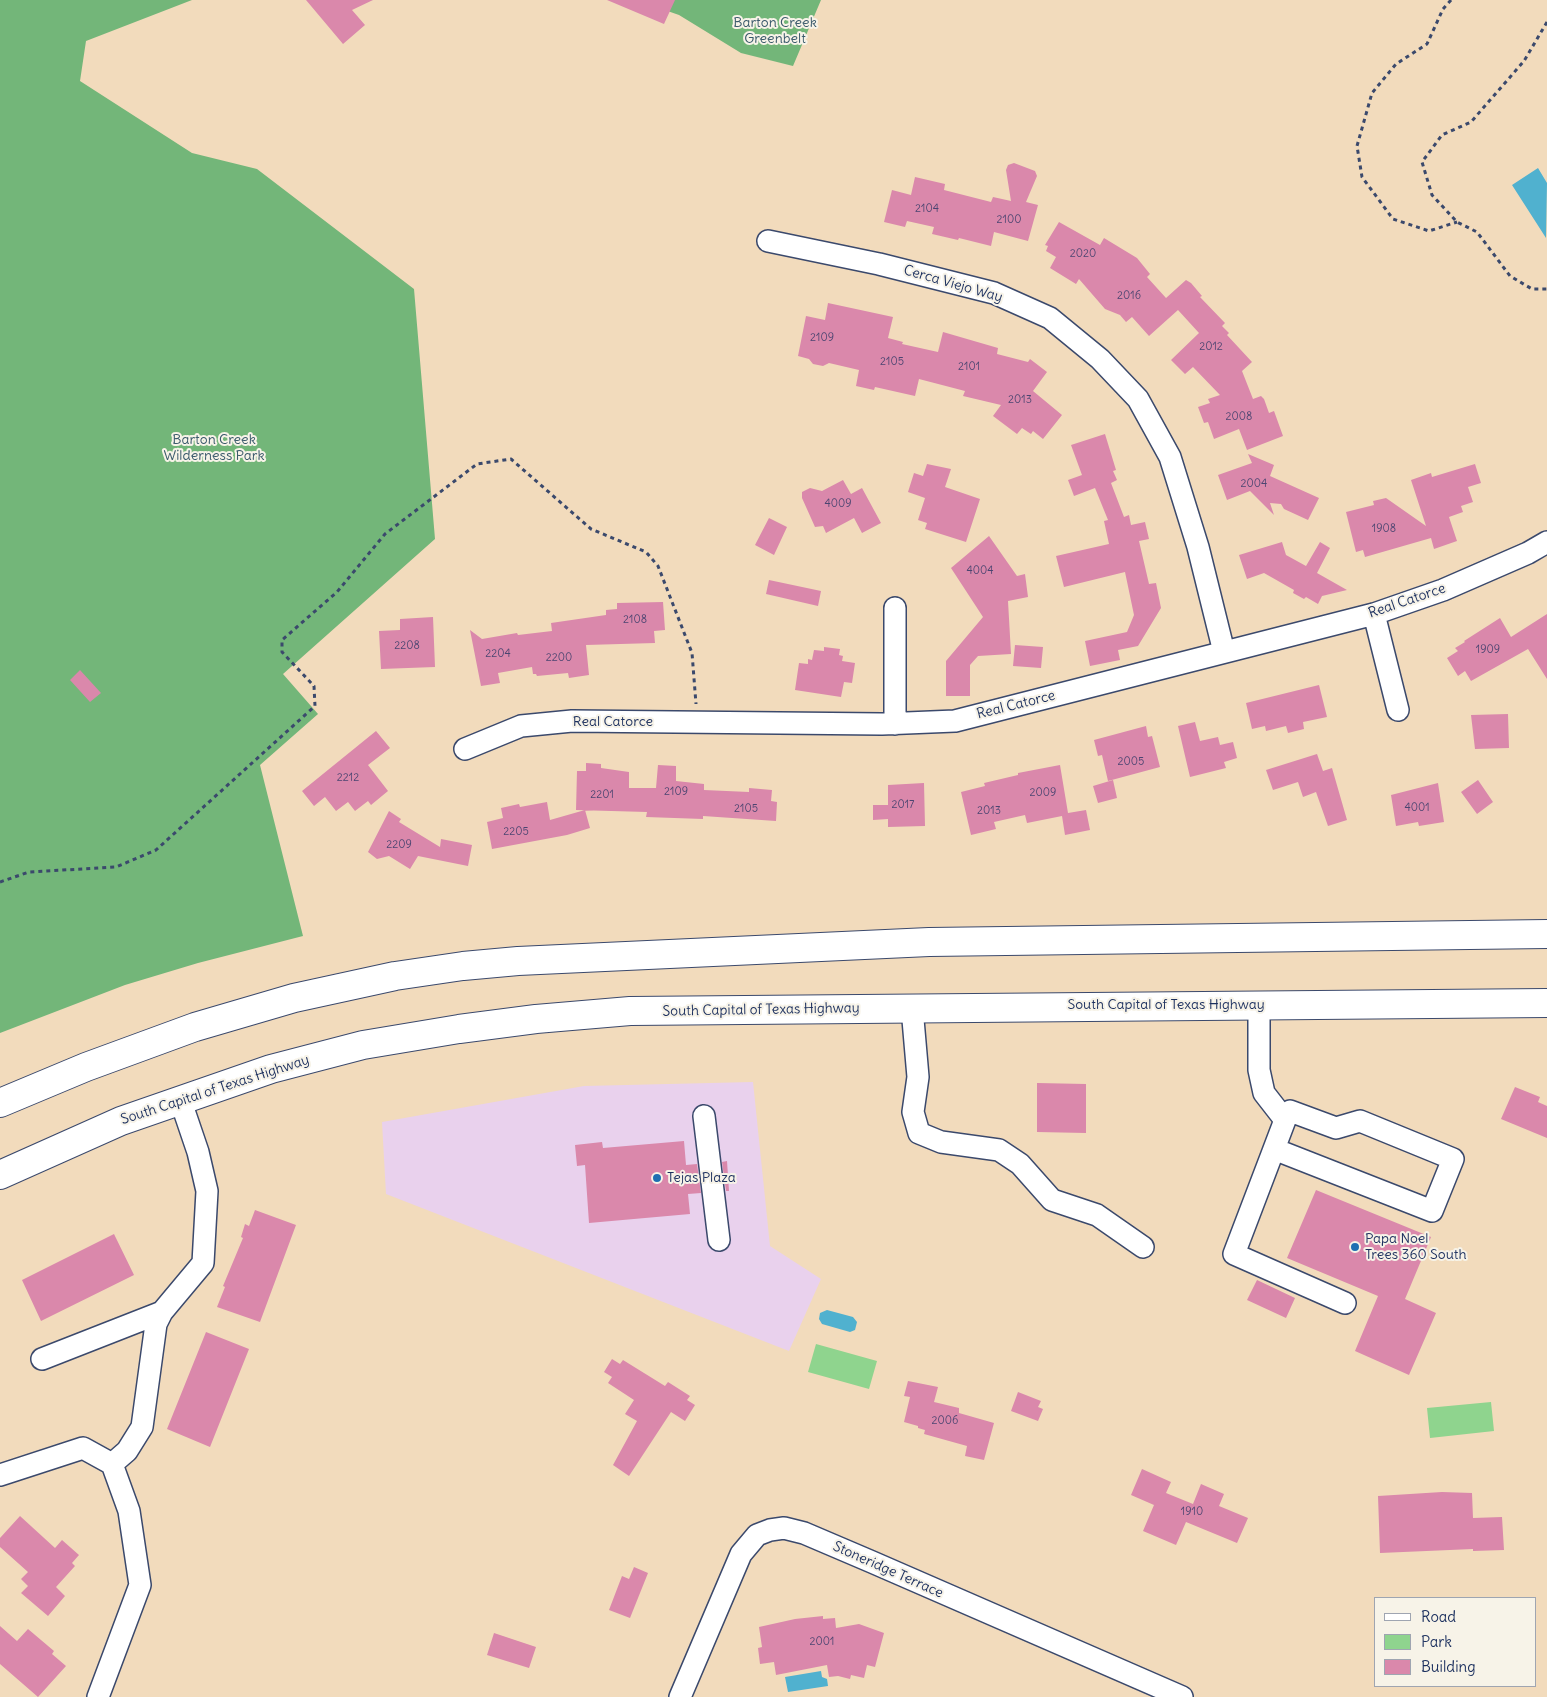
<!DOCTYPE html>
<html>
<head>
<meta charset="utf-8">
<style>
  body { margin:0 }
  #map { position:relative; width:1547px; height:1697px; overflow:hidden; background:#f2dbbc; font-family:Delius,sans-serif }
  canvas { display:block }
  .legend { position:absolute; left:1374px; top:1597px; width:162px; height:90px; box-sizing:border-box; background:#f7f3e8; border:1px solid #9fa5b1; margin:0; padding:6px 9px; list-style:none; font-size:15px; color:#1b2f5e }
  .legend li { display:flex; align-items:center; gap:10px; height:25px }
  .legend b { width:25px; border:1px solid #9fa5b1 }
</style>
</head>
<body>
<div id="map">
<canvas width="1547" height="1697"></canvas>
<ul class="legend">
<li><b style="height:6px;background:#fff"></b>Road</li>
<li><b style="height:14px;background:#8fd48e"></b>Park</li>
<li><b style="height:14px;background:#da88ab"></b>Building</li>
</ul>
</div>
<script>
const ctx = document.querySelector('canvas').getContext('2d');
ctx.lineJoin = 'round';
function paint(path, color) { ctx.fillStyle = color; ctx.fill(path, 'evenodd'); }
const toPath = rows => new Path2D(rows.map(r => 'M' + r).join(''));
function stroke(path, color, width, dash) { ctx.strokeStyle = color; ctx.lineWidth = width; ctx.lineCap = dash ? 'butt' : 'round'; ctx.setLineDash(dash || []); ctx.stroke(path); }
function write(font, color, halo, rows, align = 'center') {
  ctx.font = font + ' Delius,sans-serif'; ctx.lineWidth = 4; ctx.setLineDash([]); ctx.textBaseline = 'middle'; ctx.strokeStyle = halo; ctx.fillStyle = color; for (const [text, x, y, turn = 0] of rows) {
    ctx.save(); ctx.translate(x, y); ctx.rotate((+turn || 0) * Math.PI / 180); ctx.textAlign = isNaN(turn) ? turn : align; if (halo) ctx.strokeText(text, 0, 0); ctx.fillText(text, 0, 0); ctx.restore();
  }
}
paint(toPath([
  [753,1082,770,1246,821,1279,789,1351,386,1194,382,1122,584,1086]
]), '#e9d1ed');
paint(toPath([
  [816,1344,877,1361,869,1389,808,1372],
  [1491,1402,1494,1431,1430,1438,1427,1408]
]), '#8fd48e');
paint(toPath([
  [0,0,192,0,86,41,80,81,192,153,257,169,414,289,435,539,283,674,318,714,260,765,303,936,198,963,125,985,0,1033],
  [636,0,821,0,793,66,741,53,679,15]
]), '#73b679');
paint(toPath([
  [1538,168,1547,183,1546,238,1512,185],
  [827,1310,853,1317,857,1322,855,1330,850,1332,822,1324,819,1319,820,1313],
  [821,1671,822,1677,827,1679,828,1686,788,1692,785,1677]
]), '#50b1cf');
paint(toPath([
  [306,0,373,0,352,10,365,25,343,44],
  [607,0,675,0,664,24],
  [1014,163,1035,171,1037,176,1026,202,1038,205,1028,241,994,232,991,246,959,238,958,240,932,234,934,227,907,221,905,227,884,222,892,190,911,195,915,177,945,184,944,190,991,202,993,197,1011,201,1006,170,1008,165],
  [1059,222,1100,245,1104,238,1137,258,1150,274,1147,277,1166,298,1186,280,1191,283,1202,296,1200,297,1225,323,1222,326,1229,333,1227,335,1252,362,1242,371,1253,399,1261,396,1264,399,1269,413,1274,411,1283,436,1247,450,1239,429,1214,439,1208,422,1204,423,1198,407,1210,403,1208,399,1220,395,1193,367,1185,374,1171,360,1199,333,1178,310,1149,336,1132,317,1126,322,1120,315,1105,309,1079,279,1076,284,1050,268,1056,257,1046,251,1048,246,1045,245],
  [828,303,893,317,888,338,903,342,902,344,938,352,943,332,998,348,997,354,1028,362,1030,359,1047,372,1033,391,1062,415,1043,439,1033,431,1031,434,1022,428,1017,434,993,416,1001,405,963,396,965,391,919,379,915,396,875,387,874,390,856,386,859,370,829,363,823,366,813,364,809,359,798,356,806,316,825,320],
  [1105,434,1116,470,1113,471,1117,480,1111,483,1124,517,1129,515,1131,525,1145,522,1149,539,1139,541,1149,584,1156,583,1161,608,1138,646,1118,650,1120,660,1090,666,1085,641,1127,632,1134,615,1125,572,1064,587,1056,556,1109,544,1104,521,1108,520,1095,488,1074,496,1068,480,1082,475,1071,445],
  [1248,454,1274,465,1270,476,1319,498,1308,520,1284,509,1281,504,1270,503,1274,515,1250,491,1227,500,1218,475,1252,463],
  [927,464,951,469,945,487,980,499,966,542,925,529,927,523,918,520,925,498,908,492,914,473,923,476],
  [1475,464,1481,483,1468,487,1473,502,1461,506,1463,512,1449,517,1457,541,1434,549,1431,538,1365,557,1363,550,1356,552,1346,512,1374,505,1373,501,1386,498,1426,526,1411,480,1431,473,1432,477],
  [843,480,851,494,862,488,881,523,862,533,854,518,826,533,823,526,815,527,802,498,802,492,810,488,822,491],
  [769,518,787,527,774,555,755,545],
  [989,536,1017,576,1025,574,1028,597,1008,601,1011,654,978,656,970,665,970,696,946,696,946,661,983,617,951,568],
  [1282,542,1286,555,1306,566,1320,542,1330,548,1317,573,1347,590,1322,596,1318,604,1306,597,1304,599,1293,593,1294,590,1264,573,1247,579,1239,555],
  [769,580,821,591,818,606,766,594],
  [663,602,665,630,654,631,655,643,586,645,589,675,569,678,568,673,537,676,536,674,533,674,532,667,498,673,500,683,481,686,470,630,482,639,517,633,518,635,552,631,551,623,606,615,606,610,617,609,617,603],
  [1547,614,1547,679,1528,649,1471,681,1465,671,1458,676,1447,658,1458,651,1455,648,1465,642,1464,641,1500,618,1511,637],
  [433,617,435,667,381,669,379,631,400,630,400,619],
  [1015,645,1043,647,1041,668,1013,666],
  [824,647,840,649,839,655,843,656,842,661,855,663,852,683,844,682,841,697,795,690,799,663,808,664,808,659,812,660,814,650,824,651],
  [80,670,101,693,90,702,70,680],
  [1319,685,1327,717,1303,722,1304,729,1288,733,1286,726,1266,731,1265,726,1252,729,1246,703],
  [1508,714,1509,748,1475,749,1471,715],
  [1195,722,1200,741,1218,737,1220,745,1233,742,1237,758,1224,762,1226,768,1190,777,1178,726],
  [1146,726,1148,737,1152,736,1160,767,1108,781,1102,755,1098,756,1094,740],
  [376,731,390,748,368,765,388,791,371,805,368,801,355,811,348,802,336,811,325,797,314,806,302,791],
  [1317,754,1323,771,1332,768,1347,820,1328,826,1316,792,1303,797,1298,782,1273,790,1266,770],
  [586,763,601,764,601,768,629,772,629,788,656,788,658,765,676,766,676,781,704,784,704,790,749,792,749,788,772,790,771,801,777,802,776,821,703,816,703,819,646,817,647,812,576,810,577,771,586,771],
  [1060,765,1068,813,1086,810,1090,830,1065,835,1062,816,1027,823,1025,815,994,822,996,829,971,835,961,792,985,786,984,783,1018,775,1018,773],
  [1113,780,1117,798,1098,803,1093,786],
  [1478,780,1493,802,1477,814,1461,792],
  [924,783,925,826,888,827,888,819,873,820,873,805,888,805,888,785],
  [1438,783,1444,822,1419,826,1418,822,1396,826,1391,795],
  [547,802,550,820,585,810,590,828,567,835,492,849,487,822,503,818,501,808,519,804,520,807],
  [389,811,401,819,399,822,440,847,441,839,472,845,468,866,418,856,410,869,389,856,377,859,368,852],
  [1037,1083,1086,1084,1086,1133,1037,1132],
  [1515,1087,1540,1097,1538,1102,1547,1106,1547,1138,1501,1119],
  [684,1141,686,1165,697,1164,701,1193,688,1194,690,1214,589,1223,585,1165,577,1166,575,1145,602,1142,603,1148],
  [727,1161,729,1191,726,1191,722,1162],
  [1316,1190,1431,1237,1405,1299,1436,1313,1409,1375,1355,1351,1378,1296,1287,1258],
  [255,1210,296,1225,260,1322,217,1307,225,1287,223,1286,243,1238,241,1237,245,1224,249,1226],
  [114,1234,134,1275,41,1321,22,1280],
  [1257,1280,1295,1298,1286,1318,1247,1300],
  [206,1332,249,1349,210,1447,167,1429],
  [612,1359,620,1364,623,1360,665,1386,668,1382,690,1396,687,1400,695,1405,685,1421,671,1412,629,1476,613,1465,637,1421,625,1414,634,1400,608,1383,612,1377,604,1372],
  [908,1381,938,1387,934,1402,959,1408,959,1413,994,1423,984,1460,965,1456,967,1446,924,1434,925,1430,918,1428,918,1426,904,1422,910,1397,904,1396],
  [1018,1392,1041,1401,1038,1407,1043,1409,1038,1421,1011,1411],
  [1142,1469,1171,1482,1166,1493,1193,1504,1201,1484,1224,1494,1219,1506,1248,1518,1237,1543,1186,1522,1176,1545,1143,1531,1154,1505,1131,1495],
  [1442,1492,1472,1493,1473,1518,1502,1517,1504,1550,1473,1551,1473,1549,1380,1553,1378,1496],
  [20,1516,55,1548,62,1540,79,1555,72,1563,75,1566,56,1587,65,1596,48,1616,21,1593,28,1586,21,1579,28,1572,0,1547,0,1538],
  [634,1567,648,1573,630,1618,609,1610,622,1576,629,1579],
  [823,1616,823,1619,835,1618,836,1628,859,1624,884,1633,875,1667,867,1665,864,1678,851,1675,850,1679,838,1676,829,1677,827,1665,776,1675,774,1662,760,1664,758,1648,762,1647,759,1627,795,1619],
  [0,1626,17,1641,28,1629,54,1651,52,1654,66,1666,38,1697,0,1664],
  [494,1633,536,1647,529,1668,487,1655]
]), '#da88ab');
const minor = toPath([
  [768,241,879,264,994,293,1050,318,1100,359,1138,399,1170,457,1198,547,1224,652],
  [1374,614,1398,710],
  [895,724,895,608],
  [465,749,521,726,572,721,882,724,955,721,1374,614,1443,590,1528,553,1547,542],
  [1259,1005,1259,1070,1264,1093,1285,1120,1274,1149,1432,1211,1453,1159,1360,1121,1336,1128,1290,1111,1285,1120],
  [912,1008,918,1077,913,1112,919,1133,941,1142,999,1150,1020,1164,1052,1200,1097,1215,1143,1247],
  [704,1116,719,1240],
  [1274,1149,1234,1254,1345,1303],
  [42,1359,162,1312],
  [0,1475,83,1448,112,1464,127,1451,142,1427,156,1324,162,1312,203,1263,207,1191,198,1152,180,1099],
  [98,1697,140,1585,129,1511,112,1464],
  [680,1697,741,1554,757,1535,770,1530,784,1528,804,1533,872,1562,1182,1697]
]);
const highway = toPath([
  [0,1103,86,1067,195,1027,294,998,395,976,463,966,518,961,929,942,1547,934],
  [0,1175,121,1121,271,1069,363,1045,459,1029,536,1019,630,1011,1547,1003]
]);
stroke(minor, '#3b496c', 24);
stroke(highway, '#3b496c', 30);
stroke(toPath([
  [1451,0,1443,9,1427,44,1396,64,1372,93,1357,146,1362,177,1393,219,1429,231,1457,222],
  [1547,22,1524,61,1471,122,1442,135,1422,162,1432,195,1457,222,1477,232,1510,276,1532,289,1547,289],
  [0,882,29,872,116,867,156,850,315,706,314,686,282,652,282,640,337,592,385,534,477,464,511,459,591,529,646,552,658,566,692,653,696,704]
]), '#3b496c', 3, [4, 4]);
stroke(minor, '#fff', 21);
stroke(highway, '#fff', 28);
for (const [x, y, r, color] of [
  [657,1178,5,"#1f6fb2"],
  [1355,1247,5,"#1f6fb2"]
]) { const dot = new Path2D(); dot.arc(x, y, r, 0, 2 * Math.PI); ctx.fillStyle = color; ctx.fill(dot); stroke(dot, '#f7f3e8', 2); }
write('11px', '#4b4571', null, [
  ["2104",927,209],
  ["2100",1009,220],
  ["2020",1083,254],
  ["2016",1129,296],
  ["2109",822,338],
  ["2012",1211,347],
  ["2105",892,362],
  ["2101",969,367],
  ["2013",1020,400],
  ["2008",1239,417],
  ["2004",1254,484],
  ["4009",838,504],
  ["1908",1384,529],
  ["4004",980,571],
  ["2108",635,620],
  ["2208",407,646],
  ["1909",1488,650],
  ["2204",498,654],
  ["2200",559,658],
  ["2005",1131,762],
  ["2212",348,778],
  ["2109",676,792],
  ["2009",1043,793],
  ["2201",602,795],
  ["2017",903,805],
  ["4001",1417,808],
  ["2105",746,809],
  ["2013",989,811],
  ["2205",516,832],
  ["2209",399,845],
  ["2006",945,1421],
  ["1910",1192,1512],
  ["2001",822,1642]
]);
write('14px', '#38586a', '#f7f3e8', [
  ["Barton Creek",775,23],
  ["Greenbelt",775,39],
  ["Barton Creek",214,440],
  ["Wilderness Park",214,456]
]);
write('14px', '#1b2f5e', '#f7f3e8', [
  ["Cerca Viejo Way",953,284,16],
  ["Real Catorce",1407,601,-19],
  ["Real Catorce",1016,705,-14],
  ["Real Catorce",613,722],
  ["South Capital of Texas Highway",1166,1005],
  ["South Capital of Texas Highway",761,1010,-1],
  ["South Capital of Texas Highway",215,1090,-18],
  ["Stoneridge Terrace",888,1570,24]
]);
write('14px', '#1b2f5e', '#f7f3e8', [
  ["Tejas Plaza",667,1178],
  ["Papa Noel",1365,1239],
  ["Trees 360 South",1365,1255]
], 'left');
</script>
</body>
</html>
